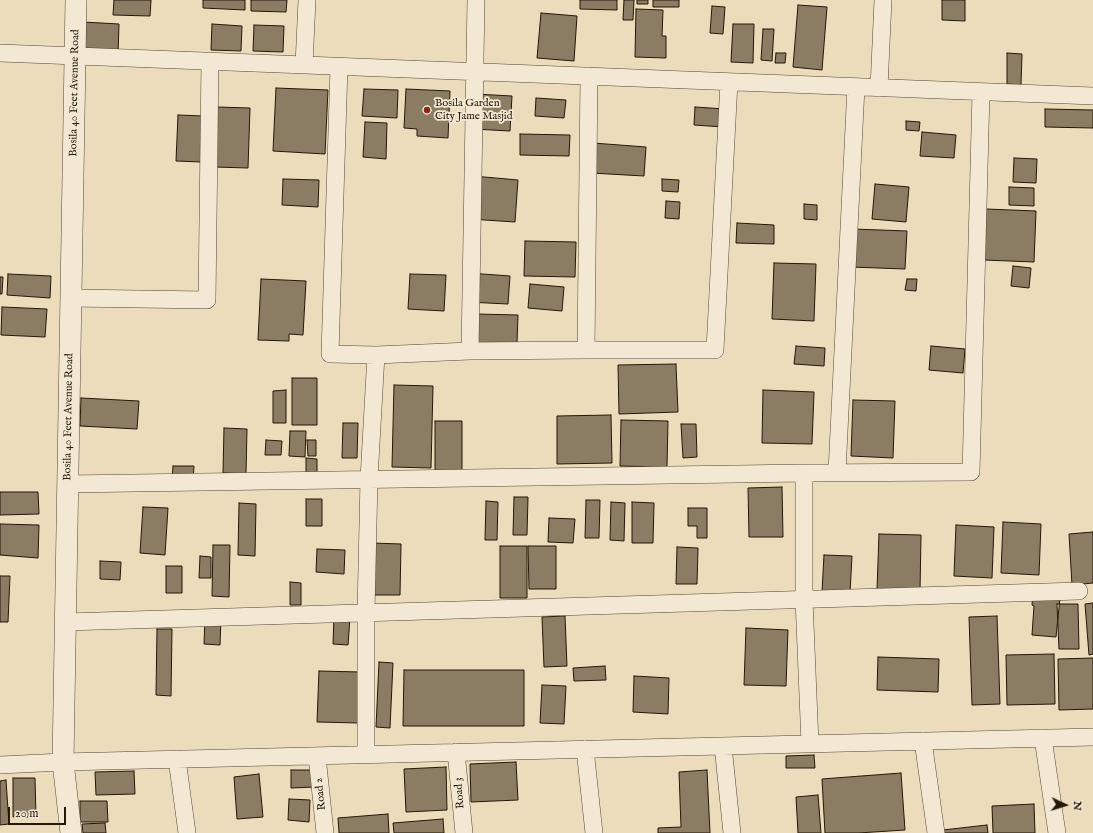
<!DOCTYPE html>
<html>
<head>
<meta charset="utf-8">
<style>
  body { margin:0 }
  #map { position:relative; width:1093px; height:833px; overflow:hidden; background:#ebdcbb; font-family:"IM FELL English",serif }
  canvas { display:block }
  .north { position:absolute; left:1045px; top:785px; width:40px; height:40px; -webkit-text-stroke:3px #f2e8d3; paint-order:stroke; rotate:94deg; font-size:11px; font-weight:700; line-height:16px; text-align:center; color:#241706 }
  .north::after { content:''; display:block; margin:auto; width:14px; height:18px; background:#241706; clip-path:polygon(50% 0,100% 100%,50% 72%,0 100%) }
  .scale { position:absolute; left:8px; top:807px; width:58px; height:18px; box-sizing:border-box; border:2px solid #241706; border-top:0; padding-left:5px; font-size:12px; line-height:14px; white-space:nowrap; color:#241706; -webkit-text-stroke:3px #f2e8d3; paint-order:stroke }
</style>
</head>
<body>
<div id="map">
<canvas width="1093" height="833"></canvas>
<div class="north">N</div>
<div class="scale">20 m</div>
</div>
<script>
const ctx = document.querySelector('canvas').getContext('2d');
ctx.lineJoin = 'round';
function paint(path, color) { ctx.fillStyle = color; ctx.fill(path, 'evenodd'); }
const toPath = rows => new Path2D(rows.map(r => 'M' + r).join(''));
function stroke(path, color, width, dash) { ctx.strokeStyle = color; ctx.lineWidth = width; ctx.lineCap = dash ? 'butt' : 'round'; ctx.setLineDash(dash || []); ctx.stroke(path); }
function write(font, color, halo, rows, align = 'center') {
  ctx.font = font + ' "IM FELL English",serif'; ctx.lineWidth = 3.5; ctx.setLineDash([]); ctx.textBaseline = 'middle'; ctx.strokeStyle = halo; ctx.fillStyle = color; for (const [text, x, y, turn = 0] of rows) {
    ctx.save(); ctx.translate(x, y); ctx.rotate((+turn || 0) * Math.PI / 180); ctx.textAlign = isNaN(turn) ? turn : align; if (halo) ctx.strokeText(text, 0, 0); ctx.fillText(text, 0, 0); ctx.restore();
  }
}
const building = toPath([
  [114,0,151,0,150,16,113,15,114,0],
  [203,0,245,0,245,10,203,8,203,0],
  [251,0,287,0,286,12,251,11,251,0],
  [580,0,617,0,617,10,580,9,580,0],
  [624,0,634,0,633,20,623,20,624,0],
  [637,0,648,0,648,4,637,4,637,0],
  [653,0,679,0,679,7,653,7,653,0],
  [942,0,965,0,965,21,942,20,942,0],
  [798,5,827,7,822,70,793,67,798,5],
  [712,6,725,7,723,34,710,33,712,6],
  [636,9,663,10,662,36,666,36,666,58,635,57,636,9],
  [541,13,577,16,574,61,537,58,541,13],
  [83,22,119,24,118,54,81,52,83,22],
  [212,24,242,26,241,51,211,50,212,24],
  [733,24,754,24,753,63,731,62,733,24],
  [254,25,284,26,283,52,253,51,254,25],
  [763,29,774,29,772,61,761,60,763,29],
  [776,53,786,53,785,63,775,63,776,53],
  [1007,53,1022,54,1021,85,1007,84,1007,53],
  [276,88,328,90,325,154,273,151,276,88],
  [364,89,398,90,397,118,362,116,364,89],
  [406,89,450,91,448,138,417,136,417,129,404,128,406,89],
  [475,94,512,96,510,131,473,129,475,94],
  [536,98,566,100,564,118,535,116,536,98],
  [217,107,250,108,248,168,215,167,217,107],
  [695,107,725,109,723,127,694,125,695,107],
  [1045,109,1093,110,1093,128,1045,127,1045,109],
  [178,115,203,116,201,162,176,161,178,115],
  [906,121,920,122,919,131,906,130,906,121],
  [365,122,387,123,386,159,363,157,365,122],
  [922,132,956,135,954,158,920,156,922,132],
  [520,134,570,135,569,156,520,155,520,134],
  [593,143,646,147,644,176,591,173,593,143],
  [1014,158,1037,159,1036,183,1013,182,1014,158],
  [473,176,518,180,515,222,470,219,473,176],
  [283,179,319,180,318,207,282,205,283,179],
  [662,179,679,180,678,192,662,191,662,179],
  [875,184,909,187,906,222,872,219,875,184],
  [1009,187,1034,188,1034,206,1009,205,1009,187],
  [666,201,680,202,679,219,665,218,666,201],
  [804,204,817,205,817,220,804,219,804,204],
  [986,209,1036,211,1034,262,984,260,986,209],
  [737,223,774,225,774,244,736,243,737,223],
  [853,229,907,231,905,269,851,267,853,229],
  [525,241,576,242,575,277,524,276,525,241],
  [774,263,816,264,814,321,772,319,774,263],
  [1013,266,1031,268,1029,288,1011,286,1013,266],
  [469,273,510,276,508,304,467,302,469,273],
  [8,274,51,276,50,298,7,295,8,274],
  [410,274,446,275,444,311,408,309,410,274],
  [0,277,3,277,2,294,0,294,0,277],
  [261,279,306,281,303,335,289,334,289,341,258,340,261,279],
  [907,279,917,279,916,291,905,290,907,279],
  [530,284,564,287,562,311,528,308,530,284],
  [2,307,47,309,45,337,1,335,2,307],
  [476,314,518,315,517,343,476,343,476,314],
  [796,346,825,348,824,366,794,364,796,346],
  [931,346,965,349,963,373,929,370,931,346],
  [676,364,678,412,619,414,618,365,676,364],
  [292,378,317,378,317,425,292,425,292,378],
  [394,385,433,386,431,468,392,467,394,385],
  [286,390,286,423,273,423,273,391,286,390],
  [763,390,814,392,812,444,762,443,763,390],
  [81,398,139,401,137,429,80,426,81,398],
  [853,400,895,401,893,458,851,456,853,400],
  [611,415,612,463,557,464,557,416,611,415],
  [621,420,668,421,667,467,620,466,621,420],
  [435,421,462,421,462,470,435,471,435,421],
  [343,423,358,423,357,458,342,458,343,423],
  [681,424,696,424,697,457,683,458,681,424],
  [224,428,247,429,246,474,223,473,224,428],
  [290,431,306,431,305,457,289,456,290,431],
  [266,440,282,441,281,455,265,455,266,440],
  [307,440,316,440,316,456,308,456,307,440],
  [306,458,317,459,317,478,306,478,306,458],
  [173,466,194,466,193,482,172,481,173,466],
  [782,487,783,537,749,537,748,488,782,487],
  [0,492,38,492,39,514,0,515,0,492],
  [514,497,528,497,527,535,513,535,514,497],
  [306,499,322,499,322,526,306,526,306,499],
  [586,500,600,500,599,538,585,538,586,500],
  [486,501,498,502,497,540,485,540,486,501],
  [611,502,625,503,624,541,610,540,611,502],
  [632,502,654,503,653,543,632,543,632,502],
  [239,503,256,504,255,556,238,555,239,503],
  [143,507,168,508,165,555,140,553,143,507],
  [688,508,707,508,707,538,697,538,697,526,688,526,688,508],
  [549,518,575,519,573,543,548,542,549,518],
  [1003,522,1041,524,1039,575,1001,573,1003,522],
  [0,524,39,525,38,558,0,555,0,524],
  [956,525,994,527,992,578,954,576,956,525],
  [1093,532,1093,583,1072,585,1069,534,1093,532],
  [879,534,921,535,920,592,877,590,879,534],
  [372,543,401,544,400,595,371,595,372,543],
  [213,545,230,545,229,597,212,596,213,545],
  [500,546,527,546,527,598,500,598,500,546],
  [528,546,556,546,556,589,529,589,528,546],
  [677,547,698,548,697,584,676,584,677,547],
  [317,549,345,550,344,574,316,572,317,549],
  [824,555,852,556,850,593,822,592,824,555],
  [200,556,211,557,211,578,199,578,200,556],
  [100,561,121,562,120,580,100,579,100,561],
  [166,566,182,566,182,593,166,593,166,566],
  [0,576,10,576,8,622,0,622,0,576],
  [290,582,301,583,301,605,290,605,290,582],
  [1033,594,1060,598,1056,637,1032,635,1034,606,1032,605,1033,594],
  [1093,603,1093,654,1089,655,1085,604,1093,603],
  [1057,604,1078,604,1079,649,1059,649,1057,604],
  [334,616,350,617,348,645,333,644,334,616],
  [565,616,567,666,544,667,542,617,565,616],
  [997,616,1000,704,972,705,969,617,997,616],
  [205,618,221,618,220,645,204,644,205,618],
  [746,628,788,630,786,686,744,685,746,628],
  [157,629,172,629,171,696,156,695,157,629],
  [1054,654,1055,704,1007,705,1006,655,1054,654],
  [878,657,939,659,938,692,877,690,878,657],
  [1093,658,1093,709,1059,710,1058,659,1093,658],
  [379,662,393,663,390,728,376,727,379,662],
  [605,666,606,680,574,681,573,668,605,666],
  [404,670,524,670,524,726,403,726,404,670],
  [319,671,360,672,359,723,317,722,319,671],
  [634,676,669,678,668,714,633,712,634,676],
  [542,685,566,686,564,724,540,723,542,685],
  [814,755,815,768,786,768,786,756,814,755],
  [516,762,518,800,471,802,470,764,516,762],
  [446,767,447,810,406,812,404,769,446,767],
  [291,770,314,770,315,787,291,788,291,770],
  [707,770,710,833,658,833,658,828,681,827,679,772,707,770],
  [134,771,135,794,96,795,95,772,134,771],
  [901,773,905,830,858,833,825,833,822,779,901,773],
  [259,774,263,817,237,819,234,777,259,774],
  [13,778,35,778,36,817,13,817,13,778],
  [6,780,9,824,0,825,0,781,6,780],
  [818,795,821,833,798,833,796,797,818,795],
  [289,799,310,800,309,822,288,820,289,799],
  [80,801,107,801,108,822,80,822,80,801],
  [1034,804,1035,833,993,833,992,806,1034,804],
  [388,814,389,833,339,833,338,818,388,814],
  [443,819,444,833,394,833,393,823,443,819],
  [105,823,106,833,83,833,82,824,105,823],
  [987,825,988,833,943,833,943,830,987,825]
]);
paint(building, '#8b7d64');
stroke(building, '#241706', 1);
const minor = toPath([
  [0,53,1093,96],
  [304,65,307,0],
  [339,67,330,354,376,355,369,479,366,612,366,755],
  [879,88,883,0],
  [71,298,207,300,210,61],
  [586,350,589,76],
  [470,351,476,0],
  [376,355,470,351,586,350,715,350,729,82],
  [837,472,856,87],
  [804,473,804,599,810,744],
  [68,484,804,473,971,472,981,92],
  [66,622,1079,591],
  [1043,738,1057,833],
  [923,741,936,833],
  [723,746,732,833],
  [585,749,594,833],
  [456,752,464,833],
  [317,756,325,833],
  [177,759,187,833],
  [0,765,63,762,1093,737]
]);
const tertiary = toPath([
  [71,833,63,762,76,0]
]);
stroke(minor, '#564833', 18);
stroke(tertiary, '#564833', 22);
stroke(minor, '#f2e8d3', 17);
stroke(tertiary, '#f2e8d3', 21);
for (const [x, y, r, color] of [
  [427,110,4,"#8f2418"]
]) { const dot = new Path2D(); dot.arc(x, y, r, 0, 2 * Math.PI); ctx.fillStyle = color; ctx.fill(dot); stroke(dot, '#f2e8d3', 1.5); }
write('11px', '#241706', '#f2e8d3', [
  ["Bosila 40 Feet Avenue Road",75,93,-89],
  ["Bosila 40 Feet Avenue Road",69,417,-89],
  ["Road 3",460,793,-95],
  ["Road 2",321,794,-96]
]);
write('11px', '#241706', '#f2e8d3', [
  ["Bosila Garden",435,104],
  ["City Jame Masjid",435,117]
], 'left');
</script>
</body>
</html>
